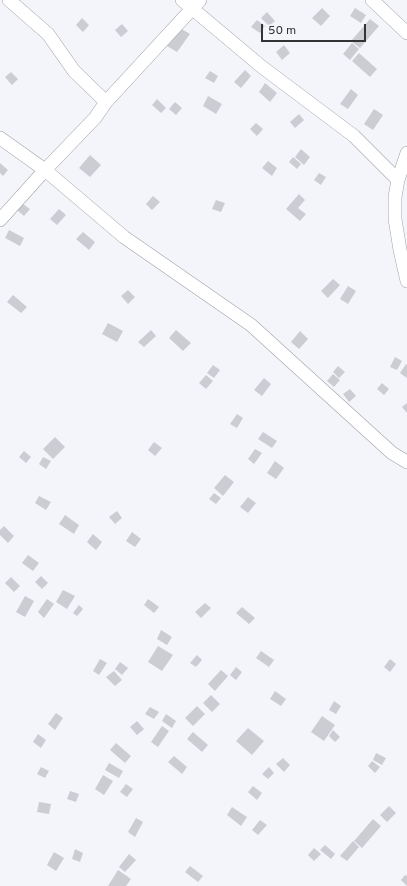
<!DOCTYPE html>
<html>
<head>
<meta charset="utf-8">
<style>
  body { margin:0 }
  #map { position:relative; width:407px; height:886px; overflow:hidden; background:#f3f5fb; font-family:Overpass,sans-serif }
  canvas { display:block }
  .scale { position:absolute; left:261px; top:24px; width:105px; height:18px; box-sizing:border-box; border:2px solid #333336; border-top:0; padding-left:5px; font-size:12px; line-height:14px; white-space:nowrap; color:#333336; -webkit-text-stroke:3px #f3f5fb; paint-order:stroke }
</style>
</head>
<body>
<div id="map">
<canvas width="407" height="886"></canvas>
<div class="scale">50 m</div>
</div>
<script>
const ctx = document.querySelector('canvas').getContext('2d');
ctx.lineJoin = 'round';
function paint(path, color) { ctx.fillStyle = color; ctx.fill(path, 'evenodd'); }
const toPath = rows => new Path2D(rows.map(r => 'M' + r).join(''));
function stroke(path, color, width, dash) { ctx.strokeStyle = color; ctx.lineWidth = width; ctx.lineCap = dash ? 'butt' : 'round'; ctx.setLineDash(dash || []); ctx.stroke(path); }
paint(toPath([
  [322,8,330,16,321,26,312,18],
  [355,8,366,15,361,23,350,16],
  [267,12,275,21,269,26,261,18],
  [82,18,89,25,83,32,76,25],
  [370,19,379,26,360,48,351,41],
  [257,20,265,26,260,33,251,27],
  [122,24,128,31,121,37,115,30],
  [180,28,190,34,177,52,167,46],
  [352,43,359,49,350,60,343,54],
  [284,45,290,53,282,60,276,52],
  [359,53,377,69,370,77,352,61],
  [245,70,251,76,241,88,234,82],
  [210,71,218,76,214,83,205,78],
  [11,72,18,79,12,85,5,77],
  [265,83,277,93,270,102,259,92],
  [351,89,358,95,348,109,340,104],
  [208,96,222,104,216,114,203,106],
  [157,99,166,108,161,113,152,105],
  [175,102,182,108,176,115,169,109],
  [374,109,383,115,373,130,364,124],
  [299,114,304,120,295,128,290,122],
  [256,123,263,129,257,136,250,129],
  [301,149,310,157,304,165,295,157],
  [90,155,101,165,90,177,79,168],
  [293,157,301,164,297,169,289,162],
  [268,161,277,168,272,176,262,168],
  [0,163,8,170,3,176,0,173],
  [319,173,326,177,321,185,314,180],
  [299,194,305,200,298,208,306,214,300,221,286,209],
  [153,196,160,202,152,210,146,204],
  [216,200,225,203,221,212,212,209],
  [23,204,30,209,24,216,17,210],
  [59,209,66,215,57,225,50,219],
  [9,230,24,238,20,246,5,238],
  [83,232,95,242,89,250,76,239],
  [333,279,340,285,328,298,321,291],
  [348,286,356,291,348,304,340,299],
  [128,290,135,297,128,304,121,296],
  [13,295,27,307,21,313,7,302],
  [108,323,123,331,117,342,102,334],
  [151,330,156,336,144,347,138,342],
  [176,330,191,343,183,351,169,338],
  [300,331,308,339,299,349,291,342],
  [395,357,402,361,397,370,390,367],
  [406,364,407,365,407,378,400,373],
  [213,365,220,370,214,378,207,373],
  [338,366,345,372,339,378,333,372],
  [333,374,340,380,334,387,327,381],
  [206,375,213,381,206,389,199,383],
  [264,378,271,384,262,396,254,390],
  [382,383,389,389,384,395,377,389],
  [350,389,356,396,349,402,343,394],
  [407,403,407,413,402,407],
  [237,414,243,418,237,428,230,424],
  [263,432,277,441,272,448,258,439],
  [55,437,65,447,53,459,43,449],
  [154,442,162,448,155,456,148,450],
  [255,449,262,453,254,464,248,459],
  [24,451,31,457,26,463,19,457],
  [43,457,51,461,46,469,39,464],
  [275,461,284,468,276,479,267,473],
  [225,475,234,482,223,496,214,488],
  [214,493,221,498,216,504,209,499],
  [39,496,51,502,46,510,35,503],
  [248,497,256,503,248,513,240,507],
  [117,511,122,518,115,524,109,517],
  [65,515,79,525,74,534,59,524],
  [4,526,14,536,8,543,0,535,0,530],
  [132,532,141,539,135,547,126,541],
  [93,534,102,542,96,550,87,542],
  [28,555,39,563,33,571,22,563],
  [41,576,48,583,42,589,35,582],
  [11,577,20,586,14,592,5,583],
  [63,590,75,596,67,609,56,602],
  [25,596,34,601,25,617,16,612],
  [47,599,54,604,44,618,38,612],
  [148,599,159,607,154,613,144,605],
  [205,603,211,608,201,618,195,612],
  [79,605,83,609,77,616,73,613],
  [242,607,255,618,249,624,236,613],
  [161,630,172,637,167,645,157,639],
  [158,646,173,655,162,671,148,662],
  [261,651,274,660,269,667,256,658],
  [197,655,202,660,196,667,190,663],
  [100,659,107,663,99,675,93,671],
  [390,659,396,664,390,672,384,667],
  [120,662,128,668,122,675,115,669],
  [236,667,242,672,236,680,230,675],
  [221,670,228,676,215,691,208,684],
  [114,671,122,680,115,686,106,677],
  [275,691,286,699,281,706,270,699],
  [211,695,220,704,212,712,203,703],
  [334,701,341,706,336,714,329,710],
  [197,706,205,714,193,726,185,718],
  [150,707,159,712,154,719,145,714],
  [56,713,63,718,55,730,48,724],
  [166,714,176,721,172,728,162,721],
  [322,716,335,725,324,741,311,732],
  [137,721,144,729,137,735,130,727],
  [162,726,169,731,158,747,151,742],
  [248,728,264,741,252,755,236,741],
  [333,730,340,737,335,742,329,736],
  [193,732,208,745,202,752,187,739],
  [38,734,46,740,41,748,33,742],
  [116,743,131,756,125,763,110,750],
  [376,753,386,758,382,765,373,760],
  [174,756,187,767,182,774,168,762],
  [283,758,290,765,284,772,276,764],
  [372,761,380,767,375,773,368,766],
  [109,763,123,771,119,778,105,770],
  [41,767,49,771,45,778,37,774],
  [269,767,274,773,268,779,262,774],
  [103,775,113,781,104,795,95,789],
  [126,784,133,789,127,797,120,792],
  [253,786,262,793,257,800,248,792],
  [70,791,79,794,76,802,67,799],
  [39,802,51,804,49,814,37,812],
  [389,806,396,813,387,822,380,815],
  [232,807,247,817,241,826,227,815],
  [136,818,143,822,135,837,128,832],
  [373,819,381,826,362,848,354,841],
  [260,820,267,825,258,835,252,830],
  [353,841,359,847,347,861,340,856],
  [325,845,335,854,331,859,320,850],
  [314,848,321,854,314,861,308,855],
  [75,849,83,853,80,862,72,859],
  [54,852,64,858,56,871,47,865],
  [129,854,136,860,125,872,119,867],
  [190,866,203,876,198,882,185,872],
  [118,870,131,879,126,886,108,886],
  [405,875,407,876,407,886,401,880]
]), '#cbcdd3');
const minor = toPath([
  [9,0,48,34,74,71,106,102],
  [182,0,262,67,354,136,398,180],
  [372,0,407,33],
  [0,138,45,170,124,237,251,325,392,453,407,462],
  [407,153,398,180,395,197,395,219,400,250,407,281],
  [0,220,45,170,95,118,106,102,200,0]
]);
stroke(minor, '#9ea0a6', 14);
stroke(minor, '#fff', 13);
</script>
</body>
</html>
